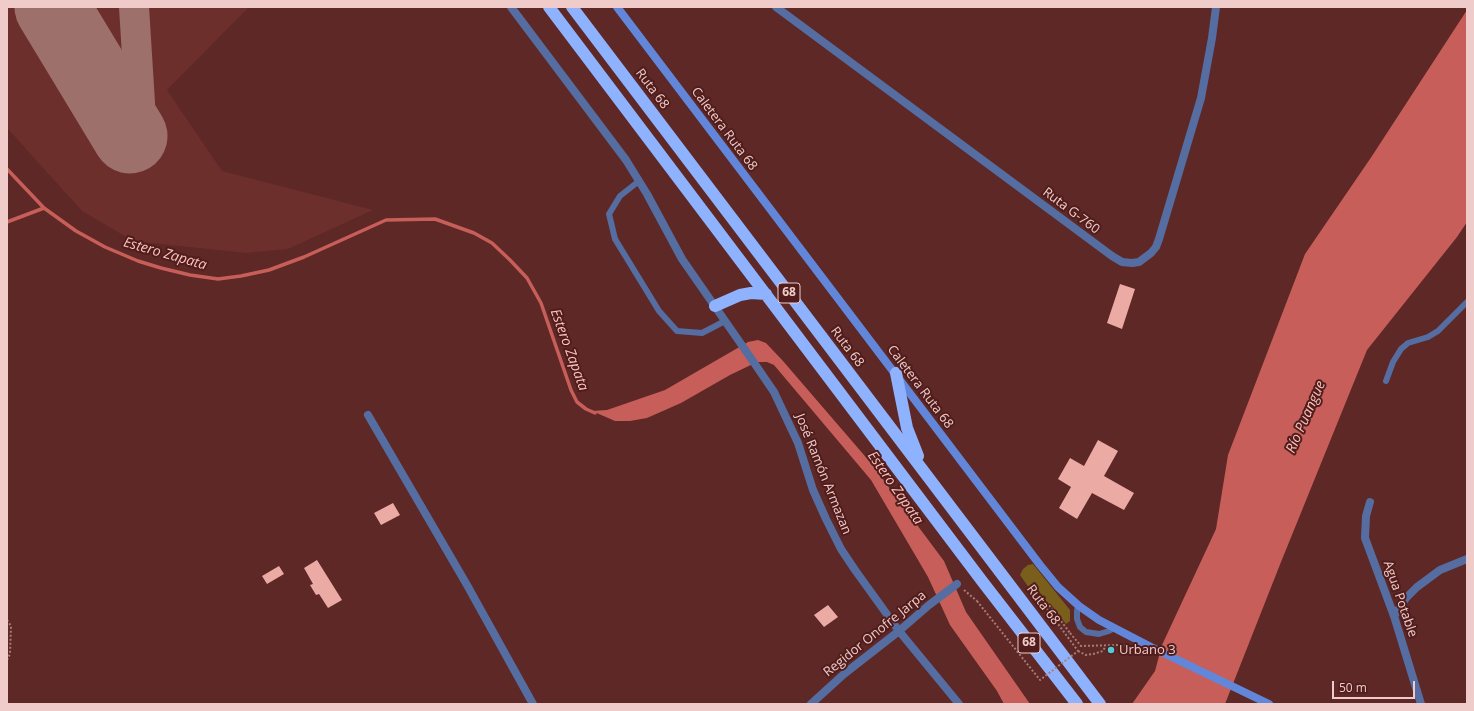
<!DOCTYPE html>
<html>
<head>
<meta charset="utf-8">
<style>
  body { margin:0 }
  #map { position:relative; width:1474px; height:711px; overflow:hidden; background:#5d2825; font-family:"Open Sans",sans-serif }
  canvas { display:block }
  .frame { position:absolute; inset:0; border:8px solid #efccc9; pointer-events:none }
  .scale { position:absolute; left:1332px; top:681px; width:83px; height:18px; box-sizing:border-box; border:2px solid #efccc9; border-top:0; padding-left:5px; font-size:12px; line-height:14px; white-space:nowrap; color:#efccc9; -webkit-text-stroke:3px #511d1c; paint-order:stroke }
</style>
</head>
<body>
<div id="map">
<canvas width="1474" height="711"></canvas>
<div class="frame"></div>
<div class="scale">50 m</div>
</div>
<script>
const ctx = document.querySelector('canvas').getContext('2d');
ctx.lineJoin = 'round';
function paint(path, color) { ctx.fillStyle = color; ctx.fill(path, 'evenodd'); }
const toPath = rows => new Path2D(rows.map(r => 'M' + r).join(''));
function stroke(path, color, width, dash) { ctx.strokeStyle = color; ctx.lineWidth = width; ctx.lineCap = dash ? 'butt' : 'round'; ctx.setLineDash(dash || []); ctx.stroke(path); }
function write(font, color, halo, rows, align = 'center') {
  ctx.font = font + ' "Open Sans",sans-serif'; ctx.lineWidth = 4; ctx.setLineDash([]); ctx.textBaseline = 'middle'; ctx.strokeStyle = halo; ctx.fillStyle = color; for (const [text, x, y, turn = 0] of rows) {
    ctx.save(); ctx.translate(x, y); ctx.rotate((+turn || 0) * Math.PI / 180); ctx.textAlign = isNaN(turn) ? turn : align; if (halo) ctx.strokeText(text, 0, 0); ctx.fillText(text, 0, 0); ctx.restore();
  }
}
paint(toPath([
  [7,7,249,7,167,90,222,171,373,210,288,249,246,253,133,241,82,211,7,128]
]), '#6c2f2c');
paint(toPath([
  [1033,564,1070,610,1070,621,1066,624,1050,603,1044,609,1020,575,1023,569,1028,565]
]), '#7a5e1c');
paint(toPath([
  [1467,10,1467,222,1457,237,1367,350,1281,562,1225,704,1132,704,1155,671,1162,645,1216,529,1228,455,1305,254,1372,156],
  [758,340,766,343,783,361,870,462,944,561,966,612,1030,704,1004,704,997,691,950,625,928,577,871,480,774,365,767,362,757,362,730,375,681,403,647,418,630,421,615,421,592,411,607,410,665,390,748,342]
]), '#c75e59');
stroke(toPath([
  [7,169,44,208,76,231,105,247,138,261,161,268,190,275,218,279,241,276,269,270,304,257,386,220,435,219,474,233,492,243,510,260,527,278,541,303,571,390,577,402,586,409,595,413],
  [7,222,44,208]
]), '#c75e59', 3.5);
stroke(toPath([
  [130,136,137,129,140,120,140,103,134,7]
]), '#9d706c', 30);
stroke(toPath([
  [52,7,130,136]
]), '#9d706c', 75);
paint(toPath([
  [1120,284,1135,289,1122,329,1107,323],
  [1098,440,1118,451,1104,476,1134,493,1124,510,1092,493,1077,519,1059,508,1071,487,1058,479,1070,458,1084,466],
  [393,503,400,515,381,525,374,513],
  [317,560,342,600,328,608,319,594,316,595,310,585,313,584,304,568],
  [279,566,284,574,267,584,262,576],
  [828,605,838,617,824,627,814,615]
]), '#ebaaa4');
stroke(toPath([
  [964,590,977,601],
  [7,620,11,626,10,654,7,660],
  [1070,633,1081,646,1119,645,1129,646],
  [1078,651,1086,655,1093,654,1103,651,1105,647]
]), '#a87c79', 2, [2, 2]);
stroke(toPath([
  [639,181,620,196,609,214,615,239,659,311,677,331,702,333,725,321],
  [1386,381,1393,362,1401,349,1408,343,1428,337,1438,331,1467,302],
  [1079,606,1077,610,1077,619,1080,627,1086,632,1099,634,1109,631,1114,628]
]), '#556da1', 6);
stroke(toPath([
  [899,631,929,605,957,584]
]), '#556da1', 8);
stroke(toPath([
  [368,415,467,585,533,704],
  [1370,502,1366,516,1365,538,1394,616,1421,704],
  [1394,616,1406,598,1417,587,1440,570,1467,559],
  [811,704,844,674,899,631]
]), '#556da1', 8);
stroke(toPath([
  [511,7,626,160,647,194,682,259,757,367,774,392,798,443,813,490,826,519,841,549,855,570,899,631,959,704],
  [776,7,1112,256,1122,262,1132,263,1139,262,1151,253,1156,247,1159,239,1201,98,1212,38,1216,7]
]), '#556da1', 8);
stroke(toPath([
  [617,7,1040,565,1058,587,1079,606,1099,620,1151,647,1269,704]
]), '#6287da', 8);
stroke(toPath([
  [549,7,982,581,1077,704],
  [572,7,1100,704],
  [715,306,740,295,751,293,766,294],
  [896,373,907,428,918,456]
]), '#8eb2fe', 12);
stroke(toPath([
  [977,601,1040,680,1078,651,1047,609,1050,606,1070,633]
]), '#a87c79', 2, [2, 2]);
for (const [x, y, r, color] of [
  [1111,650,4,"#52cbd8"]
]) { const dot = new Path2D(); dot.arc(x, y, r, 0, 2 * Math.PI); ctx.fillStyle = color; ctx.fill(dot); stroke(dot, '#511d1c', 1.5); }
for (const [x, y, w] of [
  [789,293,22],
  [1029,643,22]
]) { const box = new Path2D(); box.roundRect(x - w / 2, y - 10, w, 20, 3); ctx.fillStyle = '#511d1c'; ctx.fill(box); stroke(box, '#efccc9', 1); }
write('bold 12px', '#efccc9', null, [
  ["68",789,293],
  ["68",1029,643]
]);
write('13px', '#efccc9', '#511d1c', [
  ["Ruta 68",652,89,53],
  ["Caletera Ruta 68",724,129,53],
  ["Ruta G-760",1071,211,37],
  ["Ruta 68",847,347,53],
  ["Caletera Ruta 68",920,387,53],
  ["José Ramón Armazan",823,474,68],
  ["Agua Potable",1400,599,71],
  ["Ruta 68",1043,605,53],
  ["Regidor Onofre Jarpa",875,634,-39]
]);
write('13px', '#efccc9', '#511d1c', [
  ["Urbano 3",1119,650]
], 'left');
write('italic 14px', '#fdc4be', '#511d1c', [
  ["Estero Zapata",165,254,16],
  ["Estero Zapata",569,350,70],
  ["Río Puangue",1306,417,-66],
  ["Estero Zapata",895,488,55]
]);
</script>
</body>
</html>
